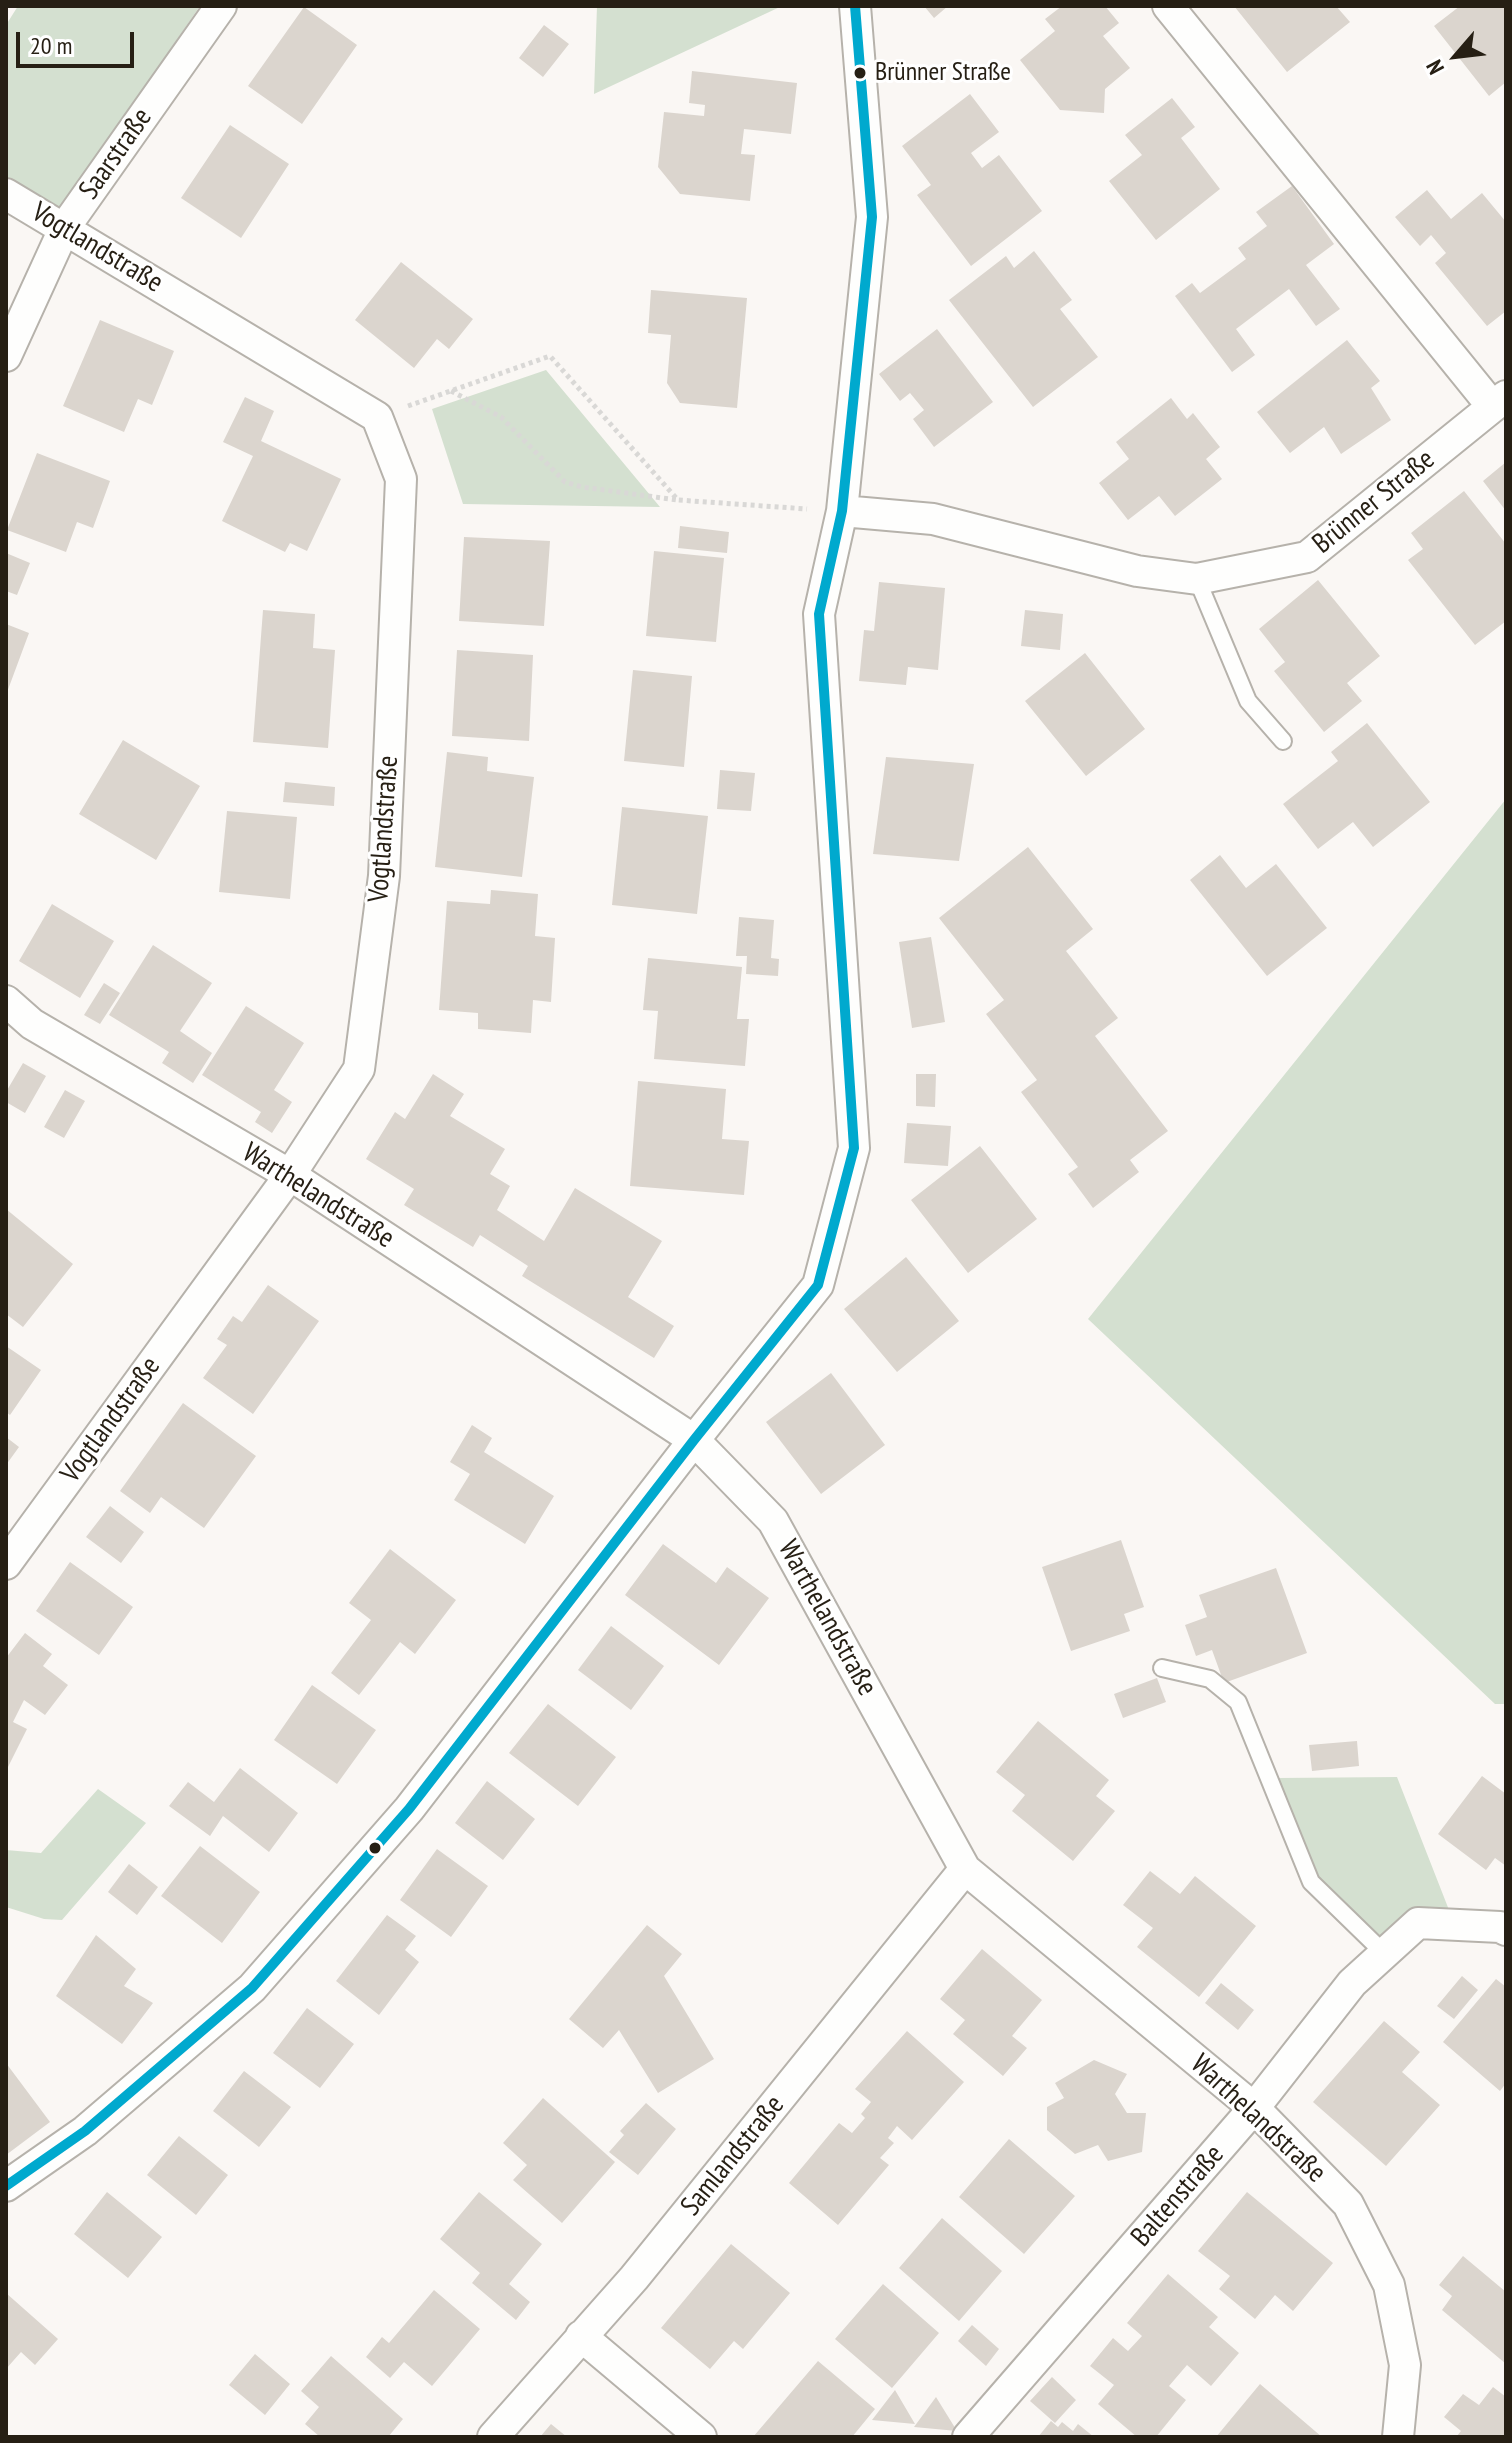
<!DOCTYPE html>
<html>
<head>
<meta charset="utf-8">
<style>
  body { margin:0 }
  #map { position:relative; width:1512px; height:2443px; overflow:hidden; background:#faf7f4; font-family:"PT Sans Narrow",sans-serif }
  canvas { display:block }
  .frame { position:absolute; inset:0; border:8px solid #261f14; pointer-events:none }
  .north { position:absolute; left:1416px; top:16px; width:80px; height:80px; -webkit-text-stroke:6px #fff; paint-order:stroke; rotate:242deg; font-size:22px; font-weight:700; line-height:32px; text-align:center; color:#261f14 }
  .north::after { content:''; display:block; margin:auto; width:28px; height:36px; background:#261f14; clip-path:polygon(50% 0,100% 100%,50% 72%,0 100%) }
  .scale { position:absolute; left:16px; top:32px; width:118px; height:36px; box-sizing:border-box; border:4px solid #261f14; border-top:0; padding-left:10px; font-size:24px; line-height:28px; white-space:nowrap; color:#261f14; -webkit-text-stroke:6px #fff; paint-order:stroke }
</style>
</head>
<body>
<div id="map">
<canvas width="1512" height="2443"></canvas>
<div class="frame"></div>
<div class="north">N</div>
<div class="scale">20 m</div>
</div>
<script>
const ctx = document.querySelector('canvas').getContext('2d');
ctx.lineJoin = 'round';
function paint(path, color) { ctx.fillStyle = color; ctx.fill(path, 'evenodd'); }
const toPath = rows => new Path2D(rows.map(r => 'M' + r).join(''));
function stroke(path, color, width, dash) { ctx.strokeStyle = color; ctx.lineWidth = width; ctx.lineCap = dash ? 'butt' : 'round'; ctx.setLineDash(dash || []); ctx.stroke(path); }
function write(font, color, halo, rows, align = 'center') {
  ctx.font = font + ' "PT Sans Narrow",sans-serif'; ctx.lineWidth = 6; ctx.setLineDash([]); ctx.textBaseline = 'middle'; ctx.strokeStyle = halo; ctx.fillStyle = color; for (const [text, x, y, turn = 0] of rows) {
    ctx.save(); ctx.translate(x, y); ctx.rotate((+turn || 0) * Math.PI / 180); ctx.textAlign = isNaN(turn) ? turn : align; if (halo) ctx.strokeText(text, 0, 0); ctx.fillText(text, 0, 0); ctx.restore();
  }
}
paint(toPath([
  [18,6,200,6,61,209,6,176,6,25],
  [597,6,782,6,594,94],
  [546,370,660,507,463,504,432,409],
  [1506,799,1506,1704,1495,1704,1088,1319],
  [1397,1777,1449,1910,1385,1941,1320,1879,1278,1778],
  [98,1789,146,1823,62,1920,44,1919,6,1907,6,1850,41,1853]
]), '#d4e0d0');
paint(toPath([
  [924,6,948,6,934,18],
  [1062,6,1105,6,1119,23,1103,36,1130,68,1105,89,1104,113,1060,110,1020,60,1055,31,1045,19],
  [1234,6,1336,6,1350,22,1287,72],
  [1460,6,1506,6,1506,82,1489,96,1434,26],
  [304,7,357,45,302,124,248,86],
  [544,25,569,44,543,77,519,58],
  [692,71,797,83,791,134,744,129,741,154,755,155,750,201,680,194,658,167,664,112,704,116,705,105,689,103],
  [970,94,999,132,971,153,982,168,999,155,1042,211,971,266,917,195,931,185,902,146],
  [1172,98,1195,127,1181,138,1220,189,1156,240,1109,181,1142,155,1125,135],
  [230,125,289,164,241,238,181,198],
  [1292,186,1334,244,1306,265,1340,309,1316,326,1289,289,1236,329,1255,355,1232,372,1175,296,1192,283,1200,293,1246,259,1238,248,1267,226,1256,212],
  [1427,190,1451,219,1482,193,1506,222,1506,311,1487,326,1435,263,1446,253,1431,235,1420,246,1395,217],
  [1034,251,1072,300,1060,309,1098,357,1033,407,949,300,1006,256,1014,268],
  [401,262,473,319,449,349,437,339,414,368,355,320],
  [651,290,747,298,737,408,680,403,667,383,671,335,648,333],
  [100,320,174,351,152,405,138,399,124,432,63,406],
  [937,329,993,402,934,447,913,419,924,410,910,393,900,401,879,374],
  [1347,340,1380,381,1371,388,1391,420,1341,454,1324,427,1290,453,1257,412],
  [245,397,274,411,261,441,341,479,307,551,290,543,285,552,222,521,253,456,223,442],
  [1171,398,1187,419,1193,413,1220,447,1206,459,1222,479,1175,516,1159,496,1128,520,1099,483,1129,459,1116,442],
  [37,453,110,481,93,528,77,522,66,552,7,530],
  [1506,462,1506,511,1483,481],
  [1464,491,1506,544,1506,621,1475,645,1408,560,1423,549,1411,533],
  [680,526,729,532,727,553,678,548],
  [464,537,550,541,544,626,459,621],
  [654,551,724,558,716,642,646,636],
  [6,553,30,563,17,595,6,591],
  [1318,580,1380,656,1347,683,1362,701,1324,732,1274,671,1285,662,1259,629],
  [879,582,945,588,938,670,908,667,906,685,859,681,864,630,874,631],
  [263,610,315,614,313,648,335,650,328,748,253,742],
  [1025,610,1063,614,1060,650,1021,646],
  [6,624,29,633,6,695],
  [457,650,533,655,529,741,452,736],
  [1085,653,1145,729,1086,776,1025,701],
  [633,670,692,676,684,767,624,761],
  [1367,723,1430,802,1373,847,1353,822,1318,849,1283,804,1338,761,1331,752],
  [123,740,200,786,156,860,79,814],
  [447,752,488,757,487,771,534,777,522,877,435,867],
  [886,757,974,764,959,861,873,854],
  [720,770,755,773,751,811,717,809],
  [285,782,335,787,334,806,283,802],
  [622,807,708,816,697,914,612,905],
  [227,811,297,817,290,899,219,892],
  [1028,847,1093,929,1066,951,1118,1018,1095,1036,1168,1131,1130,1160,1139,1172,1093,1208,1068,1174,1078,1167,1021,1092,1037,1080,986,1014,1004,1000,939,918],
  [1220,855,1246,888,1276,864,1327,928,1267,976,1190,880],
  [491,890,538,894,535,936,555,938,551,1002,533,1000,531,1033,478,1029,478,1013,439,1010,447,901,490,904],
  [52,904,114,941,80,998,19,961],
  [739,917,774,920,771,958,779,959,778,976,746,974,747,956,736,956],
  [931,937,945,1022,912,1028,899,942],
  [153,945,212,983,180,1031,212,1053,193,1083,162,1063,169,1052,109,1015],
  [648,958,742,967,737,1019,749,1019,745,1066,654,1059,658,1011,643,1010],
  [104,983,120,993,100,1024,84,1015],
  [246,1006,304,1043,274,1090,292,1102,272,1133,255,1122,261,1112,202,1075],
  [23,1063,46,1076,25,1113,6,1102,6,1092],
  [433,1074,464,1094,450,1116,505,1149,490,1174,510,1186,497,1210,544,1241,575,1188,662,1241,628,1297,674,1326,654,1358,522,1276,528,1266,480,1235,473,1247,404,1205,414,1189,366,1159,395,1112,405,1119],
  [916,1074,936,1074,935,1107,916,1106],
  [638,1081,726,1089,722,1139,749,1141,744,1195,630,1186],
  [65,1090,85,1101,64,1138,44,1127],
  [907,1123,951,1126,948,1166,904,1163],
  [980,1146,1037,1219,968,1273,911,1200],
  [6,1209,73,1264,23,1327,6,1314],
  [906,1257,959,1321,897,1372,844,1309],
  [268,1285,319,1321,253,1414,203,1378,227,1345,217,1339,233,1316,242,1322],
  [6,1346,41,1370,10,1415,6,1412],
  [831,1373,885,1445,821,1494,766,1422],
  [183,1403,256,1456,204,1528,161,1497,150,1513,120,1491],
  [472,1425,492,1438,484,1452,554,1496,525,1544,454,1500,470,1474,450,1462],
  [6,1437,19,1447,6,1465],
  [110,1506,144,1532,121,1563,86,1537],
  [1121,1540,1144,1607,1124,1614,1130,1631,1071,1651,1042,1567],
  [663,1544,716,1583,727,1567,769,1598,719,1665,625,1595],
  [390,1549,456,1600,415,1654,400,1642,359,1695,331,1673,371,1620,349,1603],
  [70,1562,133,1607,99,1655,36,1611],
  [1276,1568,1307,1653,1224,1683,1212,1650,1196,1656,1185,1625,1207,1617,1199,1595],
  [611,1626,664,1666,631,1710,578,1670],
  [25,1633,52,1654,43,1666,68,1685,45,1715,24,1700,13,1722,27,1729,6,1771,6,1658],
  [1157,1678,1166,1702,1123,1718,1114,1694],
  [312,1685,376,1730,337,1784,274,1740],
  [548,1704,616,1757,578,1806,509,1753],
  [1038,1721,1109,1780,1096,1796,1115,1811,1073,1861,1012,1811,1025,1795,996,1772],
  [1357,1741,1359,1766,1312,1771,1309,1745],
  [240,1768,298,1813,269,1852,223,1816,210,1836,169,1806,188,1782,214,1802],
  [1482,1776,1506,1794,1506,1866,1495,1858,1486,1870,1438,1834],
  [487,1781,535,1819,503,1860,455,1823],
  [200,1846,260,1892,222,1943,161,1896],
  [437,1849,488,1886,451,1937,400,1900],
  [129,1864,158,1887,137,1915,108,1892],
  [1150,1871,1180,1894,1195,1876,1256,1926,1199,1997,1137,1947,1153,1928,1123,1905],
  [387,1915,416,1936,405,1950,419,1962,379,2015,336,1981],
  [647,1925,682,1954,664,1976,714,2059,658,2093,619,2030,603,2048,569,2019],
  [96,1935,136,1969,124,1986,153,2003,122,2044,56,1996],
  [982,1949,1042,2000,1012,2036,1027,2048,1003,2076,953,2034,965,2020,940,1999],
  [1462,1976,1478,1990,1454,2019,1437,2006],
  [1496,1979,1506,1987,1506,2083,1500,2091,1443,2042],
  [1221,1983,1254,2010,1238,2030,1205,2003],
  [307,2008,354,2044,320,2088,273,2053],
  [1384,2021,1420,2052,1402,2072,1440,2105,1386,2166,1313,2102],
  [907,2031,964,2082,912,2140,897,2126,888,2138,894,2143,880,2158,889,2165,838,2225,789,2183,839,2123,852,2133,865,2118,861,2114,871,2102,855,2089],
  [1094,2060,1127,2074,1115,2094,1127,2113,1146,2113,1142,2152,1108,2161,1098,2145,1075,2154,1047,2130,1047,2107,1064,2098,1055,2083],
  [6,2063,50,2122,6,2155],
  [244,2071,291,2107,259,2147,213,2111],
  [543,2098,615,2162,562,2223,513,2180,527,2165,503,2143],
  [646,2103,676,2129,638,2175,609,2152,624,2135,620,2131],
  [179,2136,228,2175,196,2215,147,2175],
  [1009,2139,1075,2196,1024,2254,959,2197],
  [107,2192,162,2237,128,2278,74,2234],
  [479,2192,542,2244,509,2284,530,2302,516,2320,472,2283,480,2273,440,2239],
  [1247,2192,1333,2263,1293,2311,1275,2295,1255,2319,1219,2289,1230,2276,1198,2251],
  [942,2218,1002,2271,959,2321,899,2268],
  [731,2244,790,2293,743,2349,734,2341,710,2369,661,2328],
  [1463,2256,1506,2292,1506,2364,1442,2310,1452,2296,1439,2285],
  [1168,2274,1218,2317,1209,2327,1239,2353,1211,2386,1187,2365,1169,2386,1186,2400,1156,2437,1137,2437,1098,2404,1114,2385,1090,2366,1113,2338,1128,2351,1142,2336,1127,2323],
  [883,2284,939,2333,892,2388,835,2339],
  [434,2290,480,2329,432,2386,404,2362,390,2378,366,2357,382,2337,389,2343],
  [6,2293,58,2339,35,2365,21,2352,6,2369],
  [972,2325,999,2349,986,2366,958,2341],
  [255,2354,290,2384,265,2415,229,2385],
  [331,2356,403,2419,388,2437,320,2437,305,2424,319,2407,301,2391],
  [818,2361,875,2409,852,2437,753,2437],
  [1052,2377,1076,2400,1055,2423,1030,2401],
  [1260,2384,1322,2437,1216,2437],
  [1493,2387,1506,2397,1506,2437,1456,2437,1461,2431,1444,2417,1463,2394,1479,2405],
  [895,2390,915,2424,872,2420],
  [936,2397,957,2431,914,2427],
  [1051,2421,1058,2427,1062,2422,1073,2431,1078,2424,1094,2437,1038,2437],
  [551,2424,567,2437,540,2437]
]), '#dbd5ce');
const lane = toPath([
  [1197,579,1248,701,1283,741],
  [1162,1668,1210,1679,1238,1702,1311,1882,1385,1954]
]);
const street = toPath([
  [1168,6,1492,406],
  [6,194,377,417,401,479,384,876,359,1069,290,1175,6,1564],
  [6,356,65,227,221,6],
  [842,511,933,519,1137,571,1197,579,1307,557,1506,396],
  [6,1001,32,1024,290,1175,694,1440,773,1521,965,1869,1254,2108,1348,2204,1389,2285,1405,2365,1398,2437],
  [6,2186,85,2131,252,1988,409,1809,694,1440,818,1285,854,1148,819,614,842,511,872,217,855,6],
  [581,2336,701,2437],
  [493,2437,634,2278,965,1869],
  [968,2437,1254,2108,1352,1983,1418,1923,1500,1927,1506,1930]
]);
stroke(lane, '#b6b2ab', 20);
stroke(street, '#b6b2ab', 34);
stroke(toPath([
  [451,391,501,417,565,482,582,487,677,500],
  [408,406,550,356,678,500,807,509]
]), '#d9d8d6', 5, [4, 4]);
stroke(lane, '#fefefd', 16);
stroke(street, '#fefefd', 30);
stroke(toPath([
  [6,2186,85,2131,252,1988,409,1809,694,1440,818,1285,854,1148,819,614,842,511,872,217,855,6]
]), '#00a9ce', 10);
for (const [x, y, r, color] of [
  [860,73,7,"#261f14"],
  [375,1848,7,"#261f14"]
]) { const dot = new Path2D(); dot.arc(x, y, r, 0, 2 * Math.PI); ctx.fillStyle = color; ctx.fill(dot); stroke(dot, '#fff', 3); }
write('26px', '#261f14', '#fff', [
  ["Brünner Straße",875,73]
], 'left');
write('28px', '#261f14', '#fff', [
  ["Saarstraße",116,154,-55],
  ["Vogtlandstraße",97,248,31],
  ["Brünner Straße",1374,502,-39],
  ["Vogtlandstraße",384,829,-86],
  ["Warthelandstraße",318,1196,32],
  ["Vogtlandstraße",111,1420,-54],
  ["Warthelandstraße",827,1618,61],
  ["Warthelandstraße",1258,2119,43],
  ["Samlandstraße",733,2156,-51],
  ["Baltenstraße",1178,2196,-49]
]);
</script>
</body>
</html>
